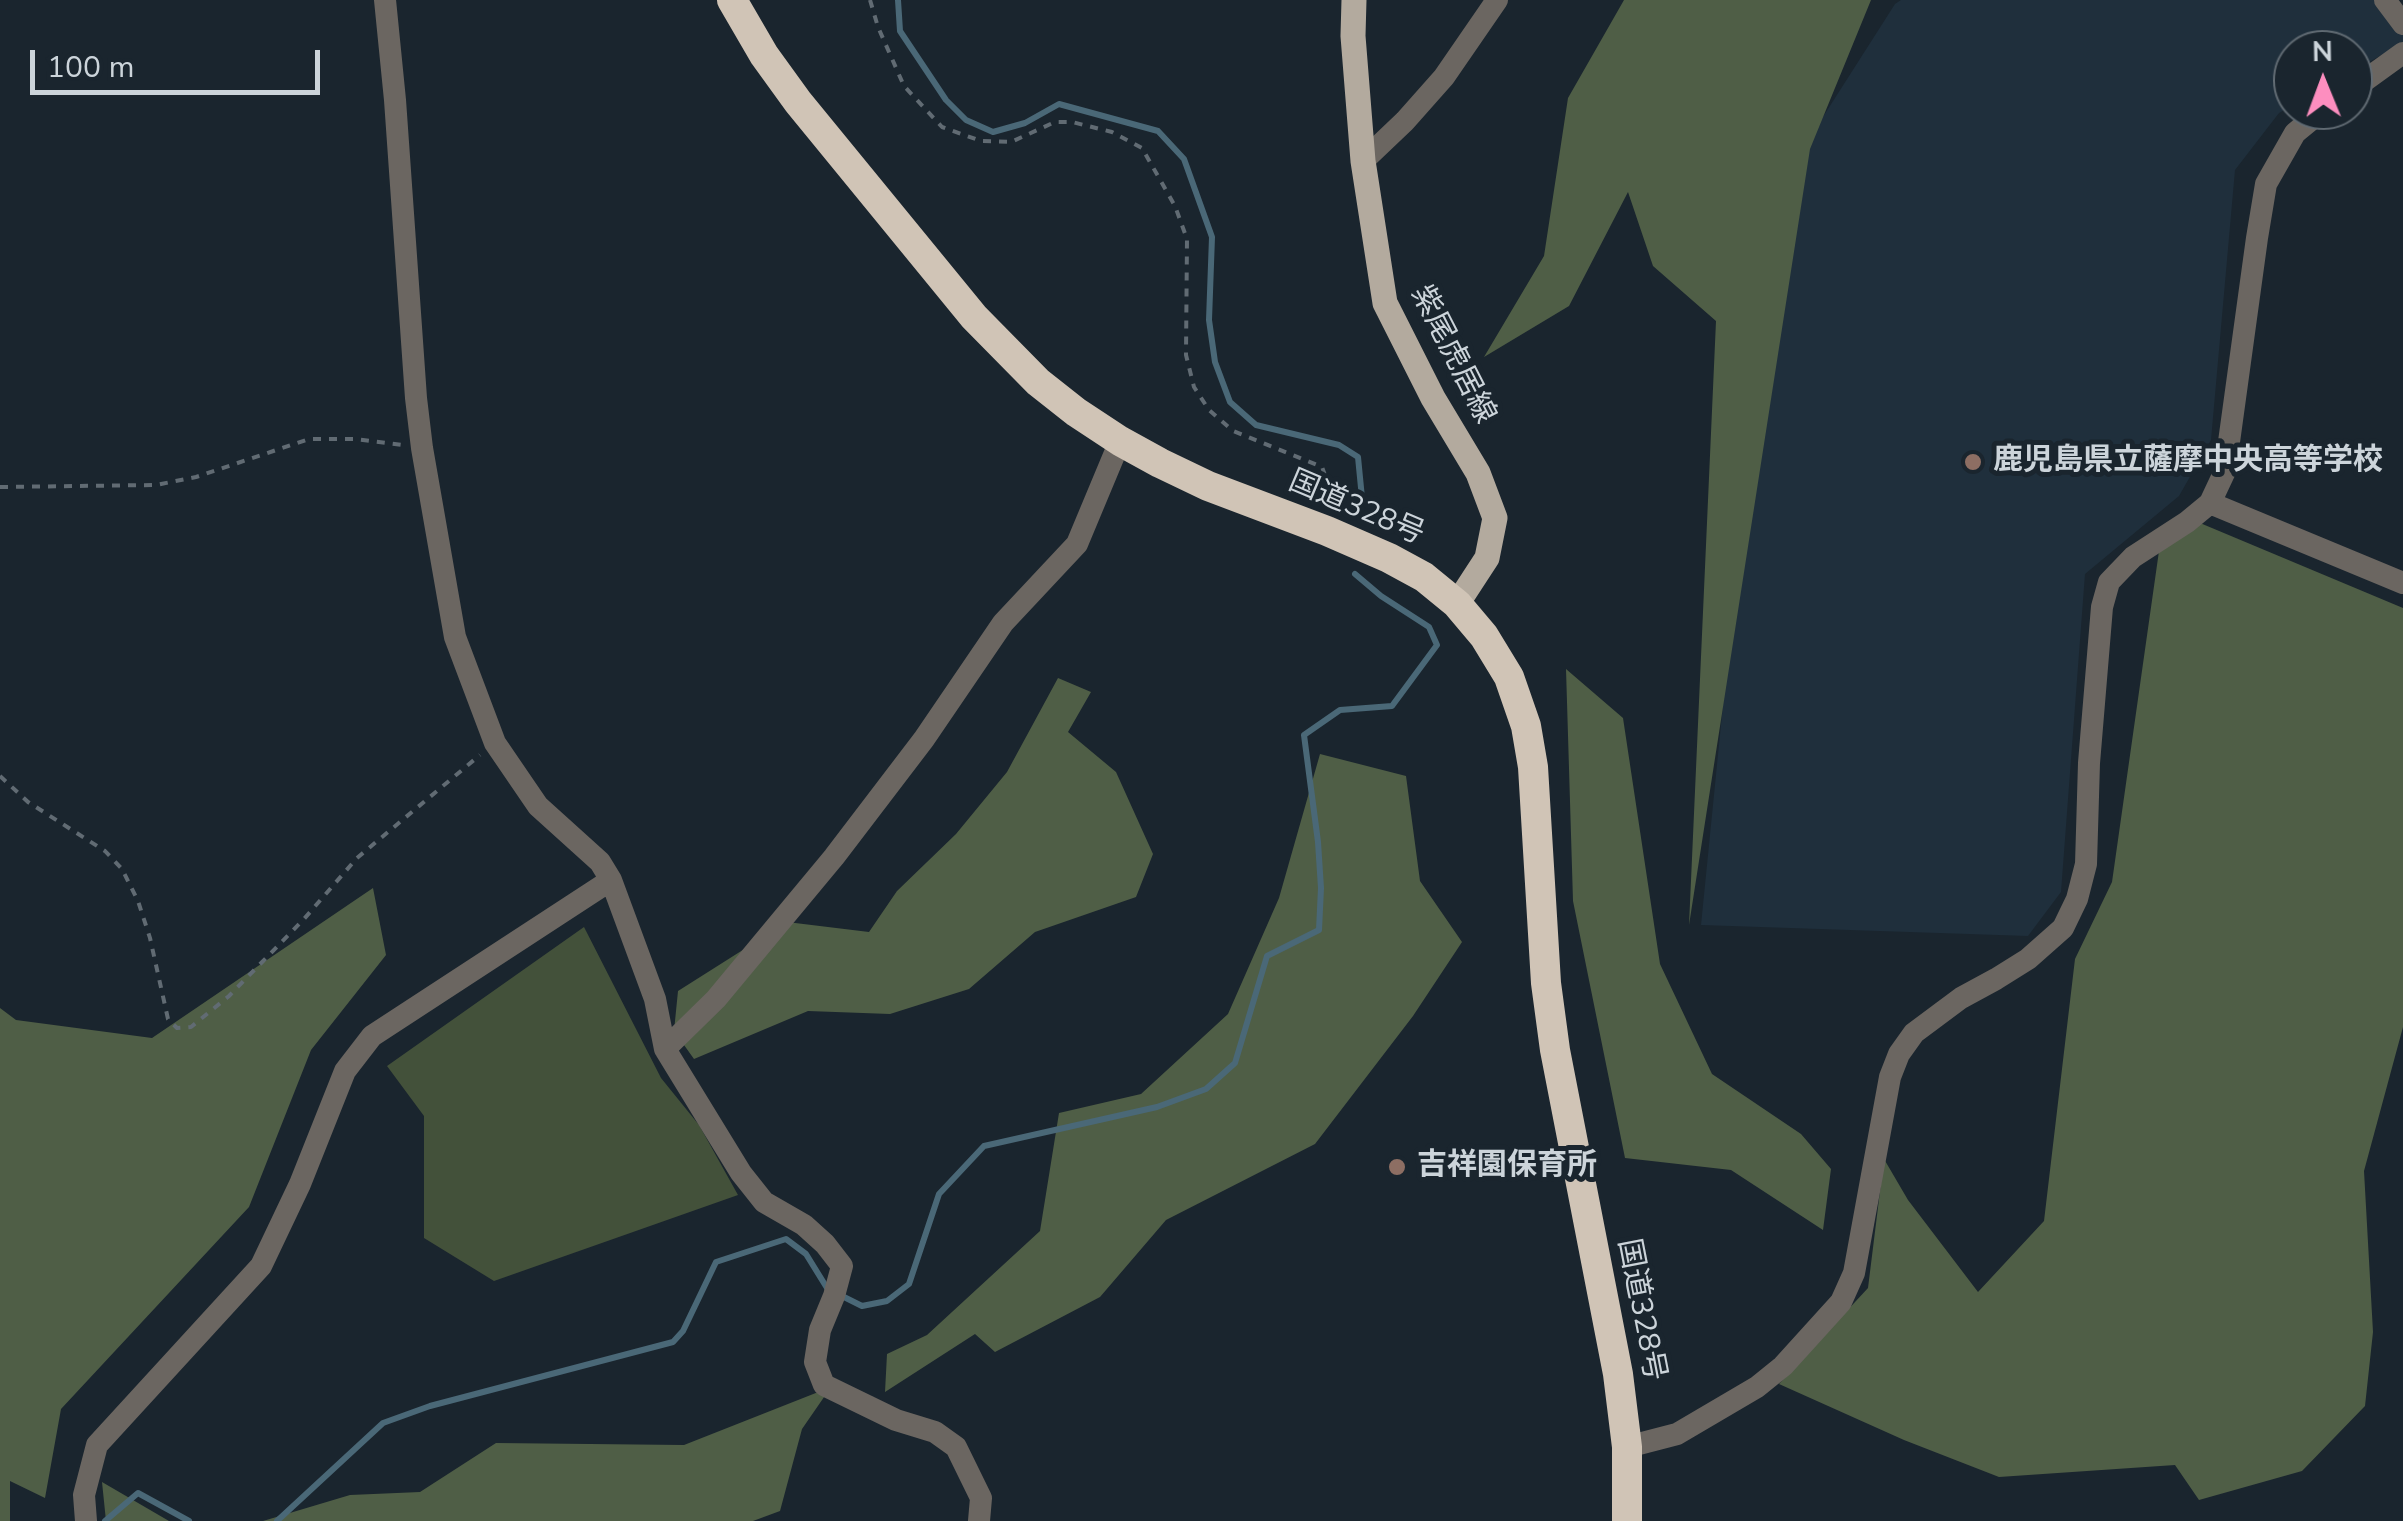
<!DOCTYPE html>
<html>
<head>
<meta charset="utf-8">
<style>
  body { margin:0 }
  #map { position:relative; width:2403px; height:1521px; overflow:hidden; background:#1a252e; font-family:"Nunito Sans",sans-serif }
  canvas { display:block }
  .north { position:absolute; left:2273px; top:30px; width:100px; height:100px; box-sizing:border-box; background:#1a252e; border:2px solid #616b73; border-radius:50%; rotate:359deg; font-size:28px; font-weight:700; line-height:40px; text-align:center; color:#ccd4da }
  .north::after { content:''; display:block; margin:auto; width:35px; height:45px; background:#fd8ebf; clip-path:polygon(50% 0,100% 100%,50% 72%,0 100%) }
  .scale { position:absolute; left:30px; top:50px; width:290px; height:45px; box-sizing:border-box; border:5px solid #ccd4da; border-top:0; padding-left:12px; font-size:30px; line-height:35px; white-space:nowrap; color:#ccd4da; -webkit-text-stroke:8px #1a252e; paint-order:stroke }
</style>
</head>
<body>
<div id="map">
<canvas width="2403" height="1521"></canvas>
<div class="north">N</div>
<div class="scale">100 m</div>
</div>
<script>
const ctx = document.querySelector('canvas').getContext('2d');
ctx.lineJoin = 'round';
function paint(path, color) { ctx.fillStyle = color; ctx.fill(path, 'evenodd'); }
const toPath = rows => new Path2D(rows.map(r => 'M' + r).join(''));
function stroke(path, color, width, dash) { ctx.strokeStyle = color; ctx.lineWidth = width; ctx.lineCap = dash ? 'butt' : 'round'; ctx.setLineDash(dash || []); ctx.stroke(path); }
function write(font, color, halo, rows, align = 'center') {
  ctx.font = font + ' "Nunito Sans","Noto Sans JP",sans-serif'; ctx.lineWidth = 10; ctx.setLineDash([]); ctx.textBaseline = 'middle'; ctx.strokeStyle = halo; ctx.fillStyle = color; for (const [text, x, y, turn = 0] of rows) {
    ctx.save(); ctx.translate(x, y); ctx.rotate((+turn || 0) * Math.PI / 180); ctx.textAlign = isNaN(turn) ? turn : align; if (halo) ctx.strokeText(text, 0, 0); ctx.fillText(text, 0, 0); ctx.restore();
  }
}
paint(toPath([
  [1901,0,2375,0,2403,33,2403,43,2353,71,2353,50,2293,50,2293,105,2279,113,2235,170,2211,440,2179,496,2085,574,2061,892,2028,936,1701,925,1745,484,1798,156,1895,4]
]), '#1f2f3c');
paint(toPath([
  [584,927,661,1078,699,1125,738,1195,494,1281,424,1238,424,1116,387,1066]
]), '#43513a');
paint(toPath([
  [1624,0,1871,0,1810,149,1689,925,1716,321,1653,266,1628,192,1569,306,1484,357,1544,256,1568,98],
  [2200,523,2403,608,2403,1027,2364,1171,2373,1332,2365,1406,2302,1471,2199,1500,2175,1465,1999,1477,1904,1440,1779,1384,1868,1288,1884,1159,1908,1200,1978,1292,2044,1221,2075,959,2112,882,2159,551],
  [1566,669,1623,718,1660,964,1712,1074,1801,1134,1831,1169,1823,1230,1731,1170,1625,1158,1573,901],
  [1058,678,1091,692,1068,732,1116,772,1153,854,1136,897,1035,932,969,989,890,1014,808,1011,694,1059,674,1031,678,991,787,922,869,932,897,891,956,834,1007,772],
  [1320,754,1406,776,1420,881,1462,942,1413,1016,1315,1144,1166,1220,1100,1297,995,1352,975,1334,885,1392,887,1354,927,1335,1040,1231,1059,1113,1141,1094,1228,1014,1279,898],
  [373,888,386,955,311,1050,249,1207,61,1409,45,1498,10,1481,10,1521,0,1521,0,1008,16,1020,152,1038],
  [831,1387,802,1429,780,1511,753,1521,263,1521,350,1495,420,1492,496,1443,684,1445],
  [102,1482,169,1521,106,1521]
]), '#4f5e46');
stroke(toPath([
  [898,0,900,31,946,100,966,120,993,132,1025,123,1059,104,1158,131,1184,159,1212,237,1209,320,1215,362,1230,402,1256,425,1339,445,1358,457,1362,498],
  [842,1296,862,1306,887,1301,909,1284,939,1194,984,1146,1157,1107,1206,1089,1235,1063,1267,956,1319,930,1321,888,1318,842,1304,735,1340,710,1392,706,1437,645,1429,627,1381,596,1355,574],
  [105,1521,138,1493,189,1521],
  [277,1521,383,1423,430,1406,673,1342,683,1331,716,1262,786,1239,806,1254,827,1288,830,1290]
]), '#4a6877', 6);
stroke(toPath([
  [870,0,878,27,904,86,942,127,981,141,1011,142,1055,122,1072,122,1112,132,1142,148,1175,206,1187,239,1186,355,1194,387,1209,410,1233,431,1322,467,1329,486,1328,507],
  [0,487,156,485,196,477,309,439,355,439,403,445],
  [0,776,28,802,105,851,122,869,138,901,150,938,168,1019,177,1028,191,1027,229,996,304,919,357,858,480,755]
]), '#616b73', 4, [8, 8]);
stroke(toPath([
  [385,0,395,100,416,398,422,448,455,637,495,743,538,806,600,862,611,880,655,999,665,1049,741,1173,764,1202,804,1225,825,1244,842,1266,834,1296,820,1330,815,1362,824,1385,896,1420,935,1432,956,1447,981,1498,979,1521],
  [2385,0,2403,24],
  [2353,89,2403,53],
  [1363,161,1405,121,1444,77,1497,0],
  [2210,503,2403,583],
  [665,1049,716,999,834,857,924,739,1003,623,1077,544,1120,441],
  [1627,1447,1677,1434,1757,1387,1783,1366,1841,1302,1854,1273,1890,1077,1899,1054,1914,1033,1961,998,1996,979,2028,959,2063,928,2077,899,2086,864,2089,763,2102,607,2109,582,2133,557,2187,522,2210,503,2225,471,2257,238,2266,184,2295,133,2323,110],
  [86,1521,84,1495,97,1445,261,1266,300,1184,345,1071,372,1036,611,880]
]), '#6b6661', 22);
stroke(toPath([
  [1354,0,1353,36,1363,161,1385,303,1433,398,1478,473,1495,518,1487,558,1457,604]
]), '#b3aa9e', 25);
stroke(toPath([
  [732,0,764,55,798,102,974,317,1038,382,1076,412,1120,441,1160,463,1208,486,1327,531,1389,558,1424,577,1457,604,1484,636,1509,677,1526,726,1533,767,1546,983,1555,1050,1618,1374,1627,1447,1627,1521]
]), '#d0c4b6', 30);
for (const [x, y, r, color] of [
  [1973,462,10,"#8d6e63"],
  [1397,1167,10,"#8d6e63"]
]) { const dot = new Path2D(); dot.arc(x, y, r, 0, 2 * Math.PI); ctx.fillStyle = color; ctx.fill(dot); stroke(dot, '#1a252e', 4); }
write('30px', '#ccd4da', '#1a252e', [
  ["紫尾虎居線",1452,355,63],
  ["国道328号",1356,509,23],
  ["国道328号",1640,1310,79]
]);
write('bold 30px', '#ccd4da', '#1a252e', [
  ["鹿児島県立薩摩中央高等学校",1993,462],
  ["吉祥園保育所",1417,1167]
], 'left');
</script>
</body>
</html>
